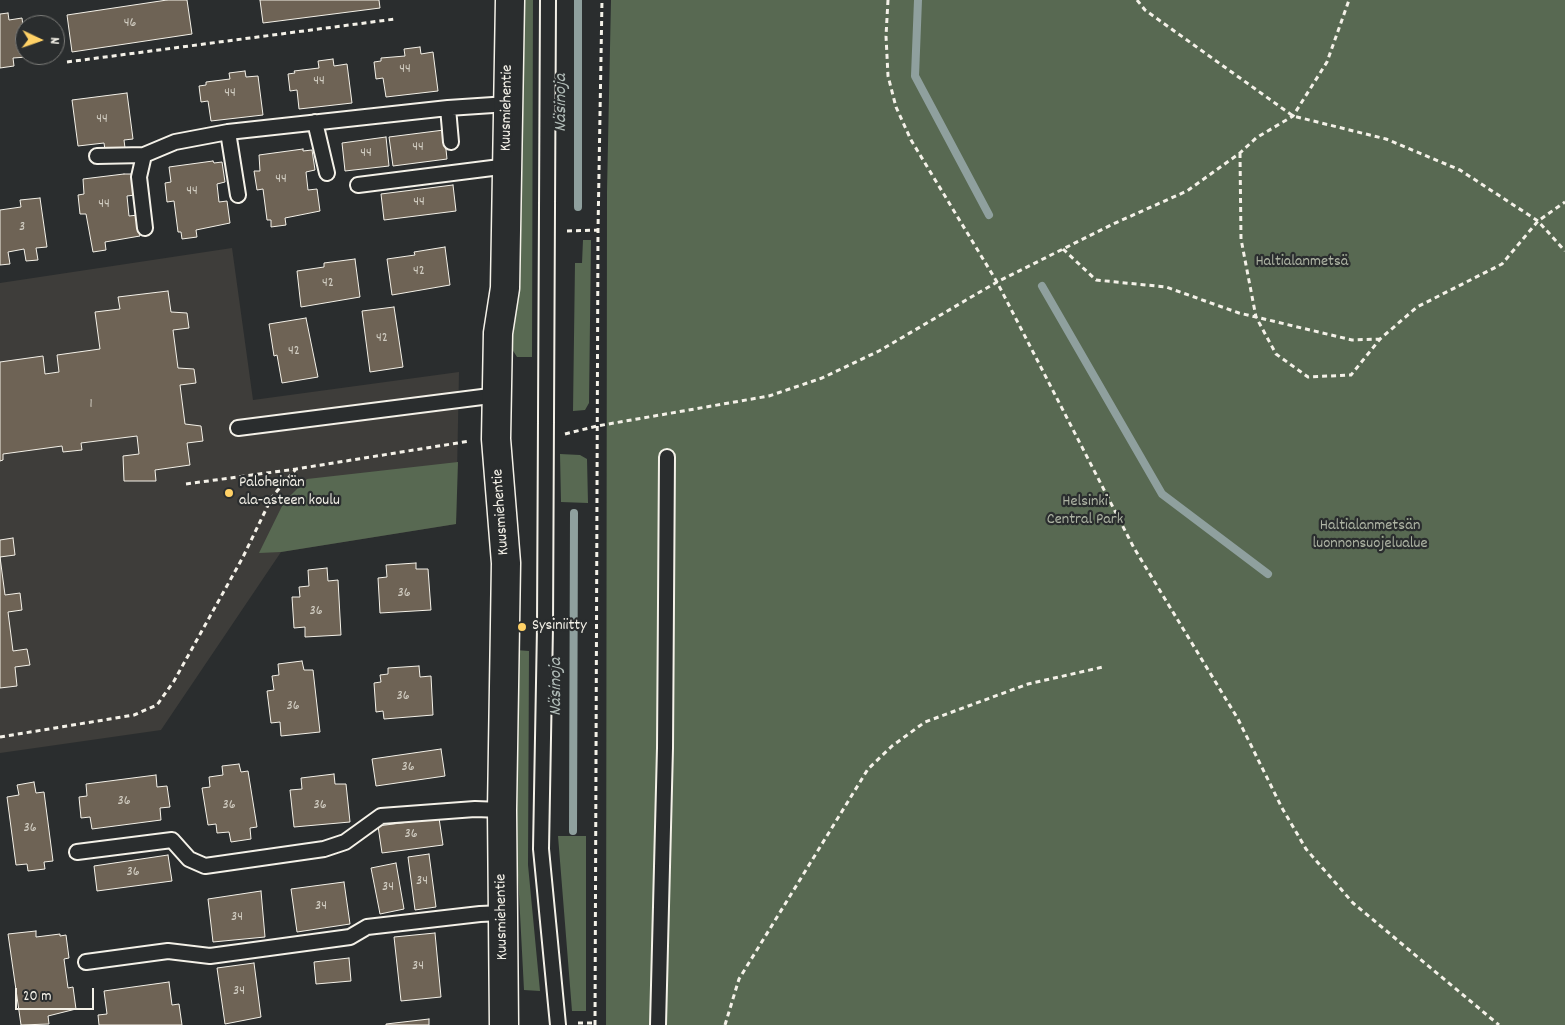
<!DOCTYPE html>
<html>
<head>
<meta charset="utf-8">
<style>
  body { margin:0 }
  #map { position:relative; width:1565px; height:1025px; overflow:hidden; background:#2a2d2e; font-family:Dekko,sans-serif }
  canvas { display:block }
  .north { position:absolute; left:15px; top:15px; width:50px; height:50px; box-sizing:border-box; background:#2a2d2e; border:1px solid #7b7b78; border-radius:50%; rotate:93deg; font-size:14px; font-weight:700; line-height:20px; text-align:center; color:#f4f1e8 }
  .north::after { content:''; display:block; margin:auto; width:18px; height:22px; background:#ffd166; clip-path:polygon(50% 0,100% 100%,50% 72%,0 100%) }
  .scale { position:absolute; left:15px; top:988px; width:79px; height:22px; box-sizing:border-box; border:2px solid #f4f1e8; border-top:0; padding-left:6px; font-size:15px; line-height:18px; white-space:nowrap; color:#f4f1e8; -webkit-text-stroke:4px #2a2d2e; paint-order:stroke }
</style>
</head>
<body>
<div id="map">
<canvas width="1565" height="1025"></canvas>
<div class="north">N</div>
<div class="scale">20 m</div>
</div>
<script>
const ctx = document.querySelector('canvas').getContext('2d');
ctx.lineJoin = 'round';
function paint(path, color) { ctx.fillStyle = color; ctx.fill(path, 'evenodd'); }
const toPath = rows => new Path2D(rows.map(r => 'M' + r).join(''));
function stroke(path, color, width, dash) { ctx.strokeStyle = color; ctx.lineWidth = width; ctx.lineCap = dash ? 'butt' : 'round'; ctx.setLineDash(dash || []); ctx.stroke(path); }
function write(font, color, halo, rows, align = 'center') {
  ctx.font = font + ' Dekko,sans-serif'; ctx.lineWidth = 4.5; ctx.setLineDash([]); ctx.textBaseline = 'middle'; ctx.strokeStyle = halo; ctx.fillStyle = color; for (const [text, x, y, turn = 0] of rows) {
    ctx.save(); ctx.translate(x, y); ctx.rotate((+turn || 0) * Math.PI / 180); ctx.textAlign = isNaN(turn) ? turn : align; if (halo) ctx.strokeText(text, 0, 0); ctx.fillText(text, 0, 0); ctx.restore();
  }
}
paint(toPath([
  [232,248,253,400,459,372,456,524,281,552,161,730,0,753,0,283]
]), '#3e3d3a');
paint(toPath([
  [520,0,533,0,532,357,517,357,510,346],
  [611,0,1565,0,1565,1025,606,1025,607,191],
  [583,240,591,240,589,403,585,410,573,411,575,263,582,263],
  [560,454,580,455,587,459,588,503,561,502],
  [458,462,456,524,281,552,259,553,284,502,307,479],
  [516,650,529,651,528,865,540,991,524,990,515,818],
  [558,836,586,836,586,1011,572,1011]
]), '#586952');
stroke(toPath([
  [918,0,915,76,989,215],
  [578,207,578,0],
  [1042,286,1162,494,1268,574],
  [573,831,574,513]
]), '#8fa09e', 8);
const building = toPath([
  [167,0,187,0,192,34,72,52,67,15,167,0],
  [260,0,379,0,380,8,263,23,260,0],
  [8,13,9,20,22,18,27,57,13,58,14,66,0,68,0,14,8,13],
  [420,47,421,54,433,52,438,91,386,97,383,78,376,79,374,62,381,61,381,58,405,56,404,49,420,47],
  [333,59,334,66,347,64,352,103,299,109,297,90,290,91,288,74,295,73,294,71,319,68,318,61,333,59],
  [245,71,246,77,258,76,263,115,211,121,208,101,201,102,199,86,206,85,206,82,230,79,229,73,245,71],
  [127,93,133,139,124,140,125,148,105,150,104,143,78,146,72,100,127,93],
  [444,130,447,159,393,166,389,137,444,130],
  [386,137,389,166,345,171,342,143,386,137],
  [303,149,303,151,312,150,315,170,306,172,308,190,317,189,320,211,285,218,286,225,271,227,271,220,267,220,263,189,257,190,254,171,260,171,259,155,303,149],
  [213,161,214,163,222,162,225,182,217,184,219,202,227,201,230,223,196,230,197,237,182,239,181,232,178,232,174,201,167,202,165,183,171,182,169,167,213,161],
  [124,174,133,174,135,195,127,196,129,216,138,215,140,236,105,242,106,250,93,252,86,214,80,214,78,195,84,194,83,179,124,174],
  [453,185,456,211,384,220,381,194,453,185],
  [40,198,47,247,36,248,38,260,26,261,24,249,8,252,10,264,0,265,0,210,21,207,20,200,40,198],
  [445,247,450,285,392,295,387,259,415,255,414,252,445,247],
  [355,259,360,297,301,307,297,271,324,267,324,263,355,259],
  [168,291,171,312,187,313,189,328,173,330,178,368,194,369,196,383,180,385,185,424,201,426,203,441,187,443,190,465,155,470,156,481,124,481,123,456,139,454,137,436,81,443,82,450,63,452,62,446,3,454,3,460,0,461,0,362,43,356,45,374,59,372,57,355,100,349,95,312,120,309,118,297,168,291],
  [394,307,403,367,370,372,362,311,394,307],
  [306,318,318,377,282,383,277,355,274,356,269,324,306,318],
  [13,538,15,555,0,557,5,595,20,593,22,610,8,612,13,651,27,649,30,665,15,667,17,686,0,688,0,540,13,538],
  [416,563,416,569,428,569,431,610,380,613,378,578,387,577,386,565,416,563],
  [327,568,328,581,338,580,341,635,305,637,305,627,294,628,292,597,300,597,299,587,309,586,308,570,327,568],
  [302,661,304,670,313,670,320,732,281,736,280,722,271,723,267,691,274,690,272,676,279,675,278,664,302,661],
  [419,666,420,677,431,676,433,715,384,719,383,711,376,712,374,683,381,682,380,675,388,674,388,668,419,666],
  [441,749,445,776,376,786,372,759,441,749],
  [239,764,241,772,248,771,257,827,250,828,251,839,231,842,229,832,217,833,216,824,208,825,202,788,210,787,209,777,223,775,222,766,239,764],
  [334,774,335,784,346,784,350,822,294,827,290,790,302,789,301,778,334,774],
  [156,775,157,787,167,786,170,807,160,808,161,820,92,829,90,817,81,818,79,797,87,796,86,784,156,775],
  [34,782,36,793,44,792,53,861,44,862,45,869,28,871,27,864,16,865,7,797,19,795,17,785,34,782],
  [439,818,443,845,382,853,378,826,439,818],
  [429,854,436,907,415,910,408,857,429,854],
  [168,855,172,881,97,891,94,866,168,855],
  [396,863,404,909,380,914,371,868,396,863],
  [344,882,350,924,297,932,291,889,344,882],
  [261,891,265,937,213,942,208,899,261,891],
  [36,931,36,937,60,934,60,936,66,935,69,958,64,959,68,988,73,987,76,1009,48,1016,49,1024,21,1025,8,934,36,931],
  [435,933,441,997,401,1001,394,937,435,933],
  [349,958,351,981,316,984,314,962,349,958],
  [254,963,261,1017,225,1024,217,968,254,963],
  [169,982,172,1005,179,1004,182,1025,99,1025,98,1015,107,1014,104,991,169,982],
  [429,1019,429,1025,386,1025,386,1024,429,1019]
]);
paint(building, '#6e6355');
stroke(building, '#f4f1e8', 1);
const lane = toPath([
  [548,0,545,627,541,849,558,1025],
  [448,108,451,142],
  [315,122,327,173],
  [228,132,238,195],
  [144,155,139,177,145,228],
  [97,156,144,155,175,142,228,132,448,108,508,104],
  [358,185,508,166],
  [238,428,498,395],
  [77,852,172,840,189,859,205,866,324,849,345,842,381,816,475,809,502,810],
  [86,962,168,951,210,956,350,937,367,927,480,914,503,913],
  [658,1025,665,748,667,457]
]);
const secondary = toPath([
  [504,1025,502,810,506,563,496,439,498,333,505,288,510,0]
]);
stroke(lane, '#f4f1e8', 18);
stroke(secondary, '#f4f1e8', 31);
stroke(toPath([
  [888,0,886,36,888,76,896,107,911,140,997,282,1134,548,1238,719,1282,808,1306,849,1353,903,1499,1025],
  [1137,0,1145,10,1293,116,1386,139,1460,170,1538,221,1565,251],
  [67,62,395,19],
  [1240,153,1241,239,1256,317,1276,354,1308,377,1351,375,1380,339,1417,307,1502,264,1538,221,1565,202],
  [567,231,598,230],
  [1063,249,1096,280,1166,287,1239,313,1352,340,1380,339],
  [565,434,597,426,769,396,822,378,879,351,997,282,1113,224,1187,191,1240,153,1256,138,1293,116,1327,62,1349,0],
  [186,484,296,469,470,441],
  [0,737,134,715,157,705,174,681,243,557,272,497,296,469],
  [578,1023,595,1023],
  [595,1025,598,230,602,0],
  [725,1025,739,979,868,769,892,746,925,722,1028,684,1103,667]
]), '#f4f1e8', 3, [5, 4]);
stroke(lane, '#2a2d2e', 14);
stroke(secondary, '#2a2d2e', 28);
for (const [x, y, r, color] of [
  [229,493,5,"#ffd166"],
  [522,627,5,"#ffd166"]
]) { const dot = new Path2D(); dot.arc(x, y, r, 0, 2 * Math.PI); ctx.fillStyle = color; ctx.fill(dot); stroke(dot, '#2a2d2e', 2); }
write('14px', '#d2cec3', null, [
  ["46",130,24],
  ["44",405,70],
  ["44",319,82],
  ["44",230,94],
  ["44",102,120],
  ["44",418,148],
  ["44",366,154],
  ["44",281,180],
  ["44",192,192],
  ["44",419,203],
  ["44",104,205],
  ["3",22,228],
  ["42",419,272],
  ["42",328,284],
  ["42",382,339],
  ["42",294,352],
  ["1",91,405],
  ["36",404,594],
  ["36",316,612],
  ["36",403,697],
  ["36",293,707],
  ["36",408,768],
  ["36",124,802],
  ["36",229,806],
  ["36",320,806],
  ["36",30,829],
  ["36",411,835],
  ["36",133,873],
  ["34",422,882],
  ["34",388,888],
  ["34",321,907],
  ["34",237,918],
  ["34",418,967],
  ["34",239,992]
]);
write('16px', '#f4f1e8', '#2a2d2e', [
  ["Kuusmiehentie",508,108,-89],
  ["Kuusmiehentie",502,512,-94],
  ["Kuusmiehentie",503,917,-91]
]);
write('16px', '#aeb4a4', '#2a2d2e', [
  ["Haltialanmetsä",1302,263],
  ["Helsinki",1085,503],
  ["Central Park",1085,521],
  ["Haltialanmetsän",1370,527],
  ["luonnonsuojelualue",1370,545]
]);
write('16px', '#f4f1e8', '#2a2d2e', [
  ["Paloheinän",239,484],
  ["ala-asteen koulu",239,502],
  ["Sysiniitty",532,627]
], 'left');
write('italic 18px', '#b0bbb7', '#2a2d2e', [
  ["Näsinoja",563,103,-90],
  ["Näsinoja",558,687,-90]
]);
</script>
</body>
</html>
